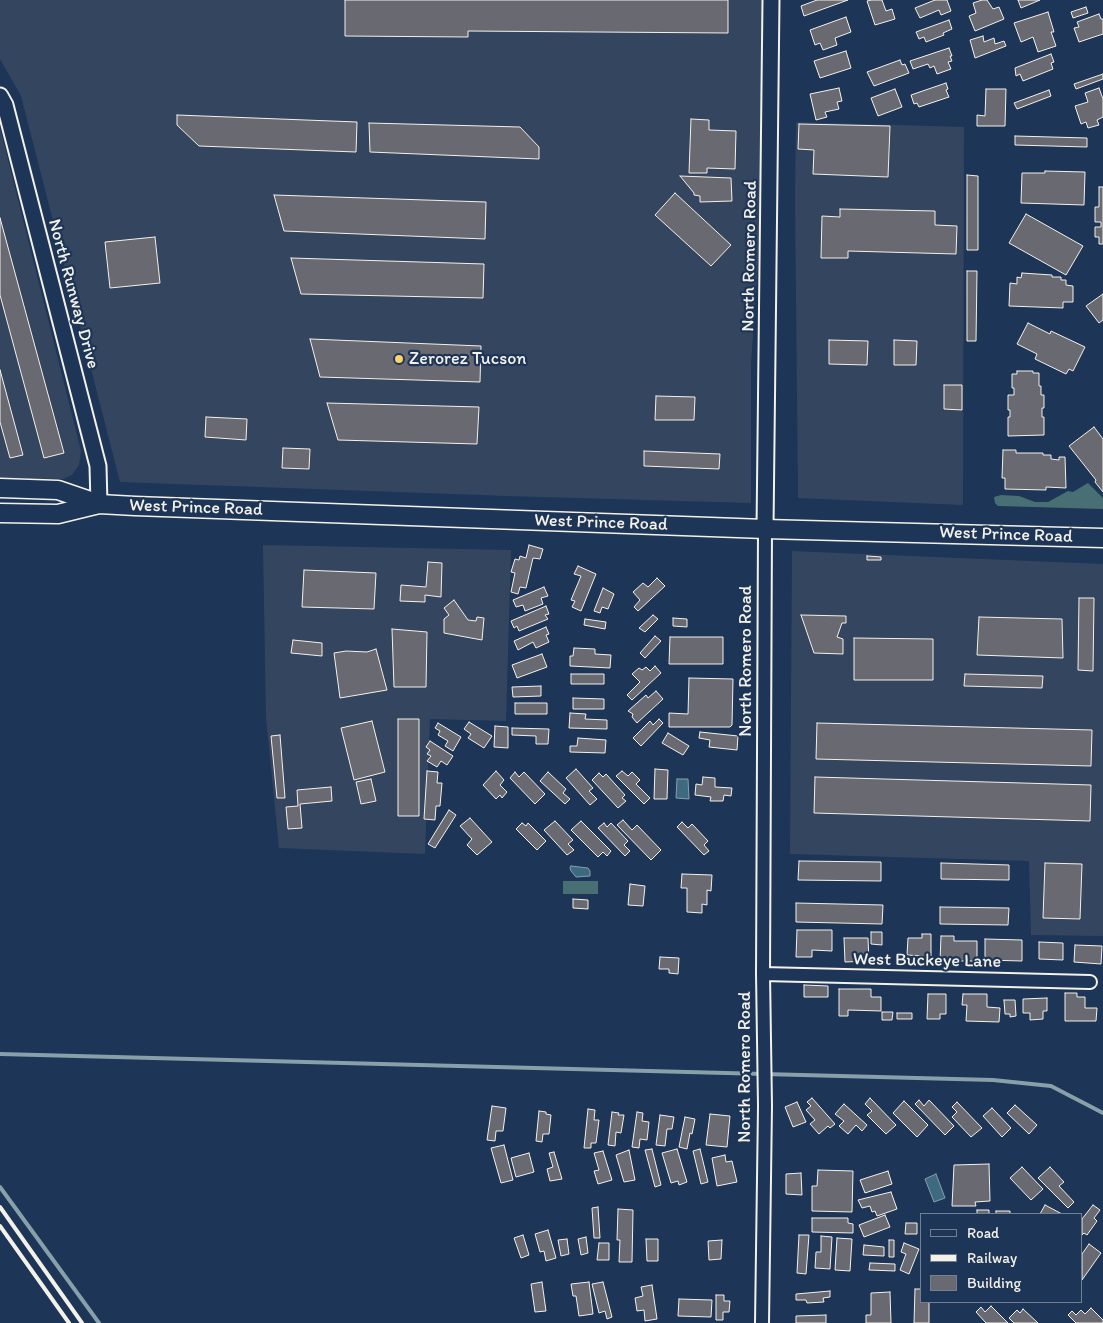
<!DOCTYPE html>
<html>
<head>
<meta charset="utf-8">
<style>
  body { margin:0 }
  #map { position:relative; width:1103px; height:1323px; overflow:hidden; background:#1d3557; font-family:Itim,sans-serif }
  canvas { display:block }
  .legend { position:absolute; left:920px; top:1213px; width:162px; height:90px; box-sizing:border-box; background:#1d3557; border:1px solid #738091; margin:0; padding:6px 9px; list-style:none; font-size:15px; color:#f4f1e8 }
  .legend li { display:flex; align-items:center; gap:10px; height:25px }
  .legend b { width:25px; border:1px solid #738091 }
</style>
</head>
<body>
<div id="map">
<canvas width="1103" height="1323"></canvas>
<ul class="legend">
<li><b style="height:6px;background:#1d3557"></b>Road</li>
<li><b style="height:6px;background:#f4f1e8"></b>Railway</li>
<li><b style="height:14px;background:#696972"></b>Building</li>
</ul>
</div>
<script>
const ctx = document.querySelector('canvas').getContext('2d');
ctx.lineJoin = 'round';
function paint(path, color) { ctx.fillStyle = color; ctx.fill(path, 'evenodd'); }
const toPath = rows => new Path2D(rows.map(r => 'M' + r).join(''));
function stroke(path, color, width, dash) { ctx.strokeStyle = color; ctx.lineWidth = width; ctx.lineCap = dash ? 'butt' : 'round'; ctx.setLineDash(dash || []); ctx.stroke(path); }
function write(font, color, halo, rows, align = 'center') {
  ctx.font = font + ' Itim,sans-serif'; ctx.lineWidth = 4.5; ctx.setLineDash([]); ctx.textBaseline = 'middle'; ctx.strokeStyle = halo; ctx.fillStyle = color; for (const [text, x, y, turn = 0] of rows) {
    ctx.save(); ctx.translate(x, y); ctx.rotate((+turn || 0) * Math.PI / 180); ctx.textAlign = isNaN(turn) ? turn : align; if (halo) ctx.strokeText(text, 0, 0); ctx.fillText(text, 0, 0); ctx.restore();
  }
}
paint(toPath([
  [0,0,764,0,764,176,751,364,751,503,507,496,120,482,21,96,0,59],
  [796,122,964,127,963,505,798,498,795,199],
  [0,128,81,451,79,465,72,475,63,479,0,478],
  [263,545,511,550,506,721,430,719,425,854,279,848,266,717],
  [792,551,1103,564,1103,936,1031,935,1029,861,790,854]
]), '#34455f');
paint(toPath([
  [1088,483,1103,498,1103,509,998,506,995,503,994,497,1001,495,1019,496,1035,502,1048,502,1068,491,1073,492],
  [563,881,598,881,598,894,563,894]
]), '#487074');
const water = toPath([
  [677,779,688,779,689,799,676,798,677,779],
  [571,866,588,868,590,871,590,876,576,877,571,871,570,868,571,866],
  [936,1174,945,1198,934,1202,925,1179,936,1174]
]);
paint(water, '#3e6a81');
stroke(water, '#87a0aa', 1);
stroke(toPath([
  [0,1054,993,1080,1051,1086,1103,1113],
  [0,1187,99,1323]
]), '#87a0aa', 4);
const building = toPath([
  [345,0,728,0,728,33,468,31,468,37,345,36,345,0],
  [817,0,848,0,804,16,801,6,817,0],
  [871,0,882,0,886,11,892,9,895,19,875,25,867,1,871,0],
  [935,0,947,0,951,11,941,15,939,10,920,18,915,8,935,0],
  [982,0,987,0,993,9,999,7,1004,19,975,31,969,16,976,13,973,3,982,0],
  [1018,0,1040,0,1021,8,1018,0],
  [1086,7,1088,13,1073,18,1071,12,1086,7],
  [1048,12,1054,32,1051,32,1056,46,1038,52,1033,37,1021,42,1014,23,1048,12],
  [1099,14,1101,19,1103,19,1103,34,1079,42,1074,28,1079,27,1077,22,1099,14],
  [846,17,851,32,835,38,837,45,823,50,820,43,815,45,810,30,846,17],
  [949,20,952,29,943,33,944,35,926,42,924,37,919,39,916,32,949,20],
  [983,36,984,42,994,38,995,44,1004,41,1006,46,975,58,970,40,983,36],
  [949,48,952,56,950,56,952,61,948,62,951,69,937,74,934,66,930,68,928,64,913,69,910,61,949,48],
  [846,51,851,68,820,78,814,61,846,51],
  [1051,54,1054,62,1051,63,1053,69,1023,81,1020,74,1016,76,1015,68,1051,54],
  [900,60,902,65,905,64,909,73,874,86,867,72,900,60],
  [1103,74,1103,79,1076,89,1074,84,1103,74],
  [946,83,948,89,946,90,949,97,919,107,917,103,914,104,911,95,946,83],
  [839,88,842,101,837,102,839,109,825,112,827,117,816,120,810,94,839,88],
  [1099,88,1103,99,1103,117,1097,120,1099,125,1088,128,1086,122,1081,124,1075,106,1088,102,1085,93,1099,88],
  [895,89,902,107,878,116,871,98,895,89],
  [986,89,1006,89,1005,126,977,126,977,115,985,116,986,89],
  [1049,90,1051,96,1017,109,1014,103,1049,90],
  [177,115,357,122,356,152,199,146,177,125,177,115],
  [691,119,709,120,709,130,736,131,735,169,707,168,707,173,689,173,691,119],
  [369,123,520,127,539,147,539,159,370,152,369,123],
  [799,124,890,126,888,177,813,174,814,150,798,149,799,124],
  [1015,136,1087,138,1087,147,1015,145,1015,136],
  [1045,171,1085,172,1084,205,1021,203,1022,173,1045,173,1045,171],
  [967,175,978,176,978,250,967,250,967,175],
  [680,176,731,178,732,201,700,202,700,196,694,195,694,193,680,176],
  [1099,187,1103,187,1103,244,1099,244,1099,237,1095,237,1095,227,1101,227,1101,222,1095,222,1095,207,1099,207,1099,187],
  [675,193,731,245,711,266,655,215,675,193],
  [274,195,486,202,485,239,284,231,274,195],
  [840,209,935,211,935,225,957,226,956,254,848,251,848,258,821,258,822,216,840,217,840,209],
  [1026,214,1083,246,1066,275,1009,243,1026,214],
  [0,218,64,453,44,458,0,295,0,218],
  [155,237,160,283,110,288,105,242,155,237],
  [291,258,484,264,483,298,301,294,291,258],
  [967,271,977,271,976,341,967,341,967,271],
  [1022,273,1052,275,1052,277,1061,277,1061,280,1066,280,1066,285,1073,286,1073,302,1063,302,1063,308,1009,306,1010,283,1017,284,1017,277,1021,278,1022,273],
  [1103,294,1103,320,1099,323,1086,306,1103,294],
  [1028,323,1050,334,1051,331,1085,347,1073,371,1069,369,1066,374,1035,359,1037,354,1017,344,1028,323],
  [310,339,481,346,480,382,320,377,310,339],
  [829,340,868,341,867,365,829,364,829,340],
  [894,340,917,341,916,365,894,365,894,340],
  [0,370,23,455,10,458,0,422,0,370],
  [1017,371,1033,371,1033,373,1039,373,1039,386,1041,386,1041,395,1044,395,1044,408,1042,408,1042,417,1044,417,1044,435,1008,436,1008,417,1010,417,1010,410,1008,410,1008,395,1014,395,1014,388,1012,388,1012,374,1017,374,1017,371],
  [944,385,962,385,962,410,944,409,944,385],
  [656,396,695,397,694,420,655,420,656,396],
  [327,403,479,407,477,444,338,440,327,403],
  [206,417,247,419,246,440,205,437,206,417],
  [1094,427,1103,439,1103,492,1095,482,1096,480,1069,446,1094,427],
  [283,448,310,449,309,469,282,468,283,448],
  [1003,450,1016,450,1016,453,1043,453,1043,455,1051,455,1051,459,1059,460,1059,457,1065,457,1066,488,1046,487,1046,490,1005,489,1005,478,1002,478,1003,450],
  [644,451,720,454,719,469,644,466,644,451],
  [529,545,543,549,540,559,533,558,526,588,520,587,518,594,511,592,515,573,511,572,515,559,519,560,520,556,526,558,529,545],
  [867,556,881,557,881,560,867,560,867,556],
  [428,562,442,563,441,597,425,595,425,602,400,601,401,585,426,587,428,562],
  [578,566,596,574,581,611,572,607,575,601,571,600,581,576,574,574,578,566],
  [304,570,376,573,374,609,302,607,304,570],
  [657,578,665,586,638,611,634,607,640,600,633,592,643,583,648,587,657,578],
  [544,587,548,596,541,598,543,604,525,611,523,605,516,607,513,600,544,587],
  [603,588,614,594,608,609,602,607,600,613,594,611,603,588],
  [1079,598,1094,598,1093,671,1078,670,1079,598],
  [454,600,468,620,476,621,477,617,484,618,482,640,444,633,444,619,449,615,444,608,454,600],
  [546,606,549,614,545,615,548,619,519,631,517,626,514,628,511,621,546,606],
  [653,615,658,619,645,632,639,628,653,615],
  [801,615,846,616,846,623,842,623,837,637,843,639,843,654,814,653,801,615],
  [979,617,1062,619,1063,658,977,655,979,617],
  [673,618,687,619,687,627,673,626,673,618],
  [585,619,606,622,605,629,584,625,585,619],
  [546,627,549,634,546,635,549,642,536,648,533,642,518,650,514,641,546,627],
  [392,629,427,632,426,687,394,687,392,629],
  [655,636,661,641,645,658,640,653,655,636],
  [670,637,723,637,723,664,669,664,670,637],
  [854,638,933,639,933,680,854,680,854,638],
  [293,640,322,643,322,656,291,653,293,640],
  [574,648,595,649,595,654,611,655,610,668,570,666,570,656,573,656,574,648],
  [376,649,387,690,340,698,334,653,346,651,367,652,376,649],
  [542,654,547,667,517,678,512,665,542,654],
  [655,666,661,673,632,700,627,695,640,682,632,674,639,668,642,670,646,667,650,671,655,666],
  [571,674,604,674,604,684,571,684,571,674],
  [965,674,1043,676,1042,688,964,686,965,674],
  [689,678,733,679,732,725,730,727,669,727,669,713,688,714,689,678],
  [541,686,541,696,513,697,512,687,541,686],
  [656,691,663,699,637,723,632,717,633,714,628,711,646,695,648,698,656,691],
  [573,698,604,699,604,709,573,709,573,698],
  [515,703,547,703,547,714,515,714,515,703],
  [570,713,586,714,585,719,607,720,607,729,569,728,570,713],
  [398,719,419,719,419,816,398,816,398,719],
  [659,719,663,723,641,746,633,738,650,721,653,725,659,719],
  [372,721,385,772,354,780,341,728,372,721],
  [469,722,492,736,484,748,468,738,471,734,464,729,469,722],
  [438,723,461,737,453,751,445,746,448,741,438,735,440,731,435,728,438,723],
  [817,723,1092,730,1091,766,816,759,817,723],
  [495,726,508,727,508,748,494,747,495,726],
  [512,728,549,729,548,744,536,744,536,736,512,735,512,728],
  [700,732,738,736,737,750,709,747,710,740,699,738,700,732],
  [668,733,689,746,683,755,662,743,668,733],
  [280,735,285,798,277,798,271,736,280,735],
  [578,738,606,740,605,753,570,752,570,746,577,746,578,738],
  [430,741,453,756,447,765,441,761,437,767,427,761,431,756,427,754,430,750,426,747,430,741],
  [576,769,593,788,589,791,597,799,590,805,566,778,576,769],
  [655,769,668,770,667,799,654,799,655,769],
  [427,771,438,772,437,783,442,783,440,806,436,806,435,820,424,819,427,771],
  [496,771,504,780,500,785,507,792,502,798,500,795,496,799,483,785,496,771],
  [622,771,628,776,632,772,640,780,636,784,650,798,644,804,616,776,622,771],
  [515,772,519,777,524,772,545,794,535,804,510,778,515,772],
  [548,772,566,789,563,793,570,799,565,804,540,781,548,772],
  [599,773,603,777,606,774,625,795,622,798,626,801,618,808,592,780,599,773],
  [703,777,715,778,715,787,732,788,731,796,724,795,723,801,710,801,711,797,695,795,696,784,702,785,703,777],
  [815,777,1091,785,1090,821,814,813,815,777],
  [371,779,376,801,361,804,356,782,371,779],
  [331,787,332,801,300,804,302,828,288,829,286,807,298,806,297,790,331,787],
  [449,810,456,815,435,848,428,844,449,810],
  [470,818,492,842,477,855,467,845,472,839,460,826,470,818],
  [623,820,632,830,637,825,661,850,651,860,617,825,623,820],
  [555,821,573,840,568,844,574,850,567,855,544,830,555,821],
  [581,821,611,851,607,856,603,852,598,857,571,830,581,821],
  [682,822,688,828,692,824,708,841,704,845,709,851,704,855,677,827,682,822],
  [522,823,526,826,528,823,546,841,537,850,516,829,522,823],
  [604,823,607,827,611,823,628,841,624,845,630,851,625,856,598,828,604,823],
  [799,861,881,862,881,881,798,880,799,861],
  [941,863,1009,865,1009,880,941,879,941,863],
  [1045,863,1082,864,1080,919,1043,918,1045,863],
  [682,874,712,875,711,891,707,890,707,905,702,904,702,913,687,912,687,888,681,888,682,874],
  [630,884,645,886,643,906,628,905,630,884],
  [573,899,588,900,588,909,573,908,573,899],
  [796,903,883,905,882,924,796,922,796,903],
  [940,907,1009,908,1008,925,940,924,940,907],
  [797,930,832,930,832,951,812,950,812,957,796,957,797,930],
  [871,932,882,932,882,945,871,944,871,932],
  [922,934,931,934,931,959,923,959,923,956,907,955,908,938,922,938,922,934],
  [941,936,954,936,954,941,977,941,977,961,940,961,941,936],
  [844,938,868,938,869,961,845,962,844,938],
  [985,939,1022,940,1022,961,985,960,985,939],
  [1039,942,1063,943,1063,960,1039,959,1039,942],
  [1075,945,1102,946,1101,964,1074,962,1075,945],
  [660,957,679,958,678,974,669,973,669,969,659,969,660,957],
  [804,985,828,986,828,997,804,997,804,985],
  [839,989,871,989,871,997,881,997,881,1011,848,1010,848,1016,839,1016,839,989],
  [1065,993,1077,993,1077,997,1085,997,1085,1008,1097,1008,1096,1021,1065,1021,1065,993],
  [928,994,946,994,946,1014,940,1014,940,1019,927,1019,928,994],
  [963,994,987,994,987,1007,1000,1008,999,1022,966,1021,967,1005,962,1005,963,994],
  [1047,998,1047,1011,1043,1011,1043,1019,1030,1020,1030,1013,1023,1013,1023,999,1047,998],
  [1004,1000,1015,1000,1016,1016,1010,1017,1010,1014,1005,1014,1004,1000],
  [882,1012,893,1012,892,1020,882,1020,882,1012],
  [897,1013,912,1013,912,1019,897,1019,897,1013],
  [812,1098,835,1124,830,1128,828,1126,819,1134,810,1124,815,1120,806,1110,811,1106,807,1102,812,1098],
  [870,1098,896,1125,886,1134,867,1115,872,1111,865,1104,870,1098],
  [919,1100,924,1106,929,1100,954,1126,945,1135,915,1104,919,1100],
  [904,1101,928,1125,917,1137,893,1113,904,1101],
  [797,1102,806,1122,793,1127,785,1107,797,1102],
  [957,1102,982,1128,971,1137,952,1117,957,1112,952,1107,957,1102],
  [844,1104,867,1125,862,1131,856,1125,848,1134,839,1126,844,1121,835,1114,844,1104],
  [1015,1105,1037,1125,1029,1134,1007,1113,1015,1105],
  [492,1106,506,1108,503,1131,496,1131,495,1141,487,1140,492,1106],
  [992,1108,1011,1128,1002,1137,983,1116,992,1108],
  [588,1109,595,1110,594,1120,599,1120,596,1143,591,1143,591,1148,584,1148,588,1109],
  [539,1111,546,1112,546,1114,551,1115,549,1134,543,1134,542,1142,536,1141,539,1111],
  [612,1112,619,1113,618,1115,624,1115,621,1133,616,1132,615,1146,608,1145,612,1112],
  [637,1112,643,1113,642,1121,649,1122,647,1140,640,1139,639,1148,632,1147,637,1112],
  [710,1114,730,1116,727,1147,706,1145,710,1114],
  [660,1115,674,1117,672,1129,667,1129,665,1146,656,1145,660,1115],
  [685,1117,695,1119,692,1134,690,1133,687,1149,679,1147,685,1117],
  [504,1145,513,1180,501,1183,491,1148,504,1145],
  [652,1149,661,1185,655,1187,645,1150,652,1149],
  [677,1149,687,1182,679,1185,678,1181,671,1183,662,1153,677,1149],
  [700,1149,708,1182,701,1184,693,1151,700,1149],
  [629,1150,635,1180,624,1182,616,1155,629,1150],
  [603,1151,612,1180,598,1184,594,1171,599,1170,594,1153,603,1151],
  [554,1152,562,1179,550,1181,547,1169,553,1167,549,1153,554,1152],
  [529,1153,534,1172,516,1177,511,1158,529,1153],
  [725,1155,726,1162,732,1161,737,1182,717,1186,712,1158,725,1155],
  [989,1164,990,1201,975,1202,976,1206,952,1206,954,1165,989,1164],
  [1022,1167,1043,1189,1031,1200,1010,1178,1022,1167],
  [1050,1167,1064,1182,1059,1186,1074,1202,1068,1208,1038,1178,1050,1167],
  [818,1170,853,1171,852,1212,812,1211,812,1186,817,1186,818,1170],
  [888,1171,892,1184,865,1193,860,1180,888,1171],
  [801,1173,802,1195,786,1194,786,1174,801,1173],
  [891,1192,897,1209,877,1216,875,1211,872,1212,870,1206,862,1208,858,1200,891,1192],
  [1045,1205,1062,1214,1040,1214,1045,1205],
  [1093,1205,1100,1210,1094,1218,1097,1221,1087,1235,1084,1233,1082,1235,1082,1219,1093,1205],
  [598,1207,600,1238,594,1238,592,1208,598,1207],
  [618,1209,633,1210,632,1262,619,1262,620,1240,617,1240,618,1209],
  [977,1210,989,1210,989,1214,977,1214,977,1210],
  [996,1211,1010,1211,1010,1214,996,1214,996,1211],
  [885,1215,890,1227,864,1237,859,1225,885,1215],
  [812,1218,848,1218,848,1223,853,1224,853,1233,812,1232,812,1218],
  [906,1223,917,1223,917,1234,905,1234,906,1223],
  [548,1230,556,1258,546,1261,544,1251,540,1252,535,1234,548,1230],
  [523,1235,529,1255,521,1258,514,1238,523,1235],
  [799,1235,809,1235,806,1274,797,1273,799,1235],
  [821,1236,832,1237,830,1269,815,1268,816,1252,821,1252,821,1236],
  [586,1237,588,1253,581,1255,578,1239,586,1237],
  [837,1238,852,1239,850,1271,835,1270,837,1238],
  [567,1239,569,1254,561,1256,558,1240,567,1239],
  [646,1239,658,1239,658,1261,647,1261,646,1239],
  [722,1240,721,1259,709,1260,708,1241,722,1240],
  [889,1240,894,1240,894,1257,889,1257,889,1240],
  [599,1243,609,1243,609,1260,597,1260,599,1243],
  [904,1243,919,1249,909,1274,900,1270,906,1254,901,1252,904,1243],
  [1089,1244,1101,1253,1082,1280,1082,1254,1089,1244],
  [864,1245,884,1247,884,1256,863,1255,864,1245],
  [870,1263,895,1264,895,1271,869,1270,870,1263],
  [542,1282,546,1311,535,1312,531,1284,542,1282],
  [589,1282,593,1314,579,1316,576,1296,573,1296,571,1284,589,1282],
  [603,1282,612,1317,607,1319,605,1311,599,1313,592,1284,603,1282],
  [652,1285,657,1319,645,1321,644,1310,637,1311,635,1298,643,1296,641,1287,652,1285],
  [915,1289,922,1289,922,1302,929,1302,929,1323,914,1323,915,1289],
  [830,1291,830,1297,823,1298,824,1302,807,1303,806,1300,796,1300,796,1294,830,1291],
  [890,1292,891,1323,866,1323,866,1315,871,1315,871,1293,890,1292],
  [716,1295,724,1295,724,1301,730,1301,729,1312,723,1312,723,1320,716,1320,716,1295],
  [679,1299,712,1300,711,1317,678,1316,679,1299],
  [991,1306,1008,1323,986,1323,976,1312,981,1307,985,1312,991,1306],
  [1091,1308,1103,1320,1103,1323,1076,1323,1068,1315,1072,1311,1076,1315,1081,1310,1085,1314,1091,1308],
  [1023,1309,1038,1323,1014,1323,1009,1318,1017,1310,1020,1313,1023,1309],
  [826,1315,826,1323,796,1323,796,1316,826,1315]
]);
paint(building, '#696972');
stroke(building, '#f4f1e8', 1);
const minor = toPath([
  [763,974,1090,982],
  [762,1323,765,1106,763,974,765,529]
]);
const tertiary = toPath([
  [0,96,5,105,98,466,99,504],
  [765,529,771,0]
]);
const secondary = toPath([
  [0,488,58,490,99,504,135,506,765,529,1103,538],
  [0,513,58,514,99,504]
]);
stroke(minor, '#f4f1e8', 16);
stroke(tertiary, '#f4f1e8', 19);
stroke(secondary, '#f4f1e8', 21);
stroke(minor, '#1d3557', 12);
stroke(tertiary, '#1d3557', 15);
stroke(secondary, '#1d3557', 18);
stroke(toPath([
  [0,1207,82,1323],
  [0,1226,69,1323]
]), '#f4f1e8', 4);
for (const [x, y, r, color] of [
  [399,359,5,"#ffd166"]
]) { const dot = new Path2D(); dot.arc(x, y, r, 0, 2 * Math.PI); ctx.fillStyle = color; ctx.fill(dot); stroke(dot, '#1d3557', 2); }
write('18px', '#f4f1e8', '#1d3557', [
  ["North Romero Road",750,256,-89],
  ["North Runway Drive",73,294,75],
  ["West Prince Road",196,508,2],
  ["West Prince Road",601,523,2],
  ["West Prince Road",1006,535,2],
  ["North Romero Road",746,661,-90],
  ["West Buckeye Lane",927,961,1],
  ["North Romero Road",745,1067,-90]
]);
write('18px', '#f4f1e8', '#1d3557', [
  ["Zerorez Tucson",409,359]
], 'left');
</script>
</body>
</html>
